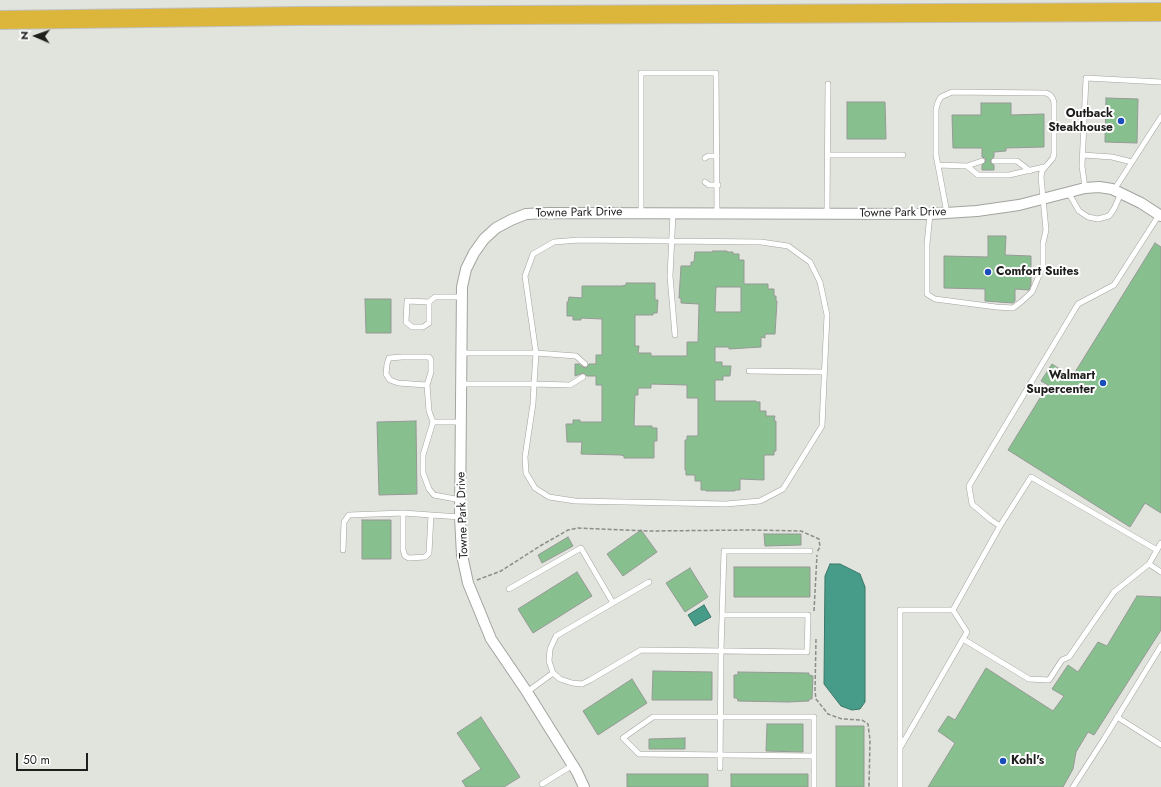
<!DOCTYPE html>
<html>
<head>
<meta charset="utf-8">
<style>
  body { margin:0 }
  #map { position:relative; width:1161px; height:787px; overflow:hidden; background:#e1e3dd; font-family:Jost,sans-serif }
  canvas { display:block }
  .north { position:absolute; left:16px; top:16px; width:40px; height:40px; -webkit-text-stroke:3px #fff; paint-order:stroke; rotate:272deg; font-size:11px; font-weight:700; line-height:16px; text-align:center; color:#1e1f1d }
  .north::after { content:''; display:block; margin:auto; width:14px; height:18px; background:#1e1f1d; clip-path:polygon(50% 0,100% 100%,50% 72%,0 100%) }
  .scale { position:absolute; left:16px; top:753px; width:72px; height:18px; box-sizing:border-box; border:2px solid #1e1f1d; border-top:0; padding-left:5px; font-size:12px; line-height:14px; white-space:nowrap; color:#1e1f1d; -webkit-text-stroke:3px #fff; paint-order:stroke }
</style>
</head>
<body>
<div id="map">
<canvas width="1161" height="787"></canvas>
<div class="north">N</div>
<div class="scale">50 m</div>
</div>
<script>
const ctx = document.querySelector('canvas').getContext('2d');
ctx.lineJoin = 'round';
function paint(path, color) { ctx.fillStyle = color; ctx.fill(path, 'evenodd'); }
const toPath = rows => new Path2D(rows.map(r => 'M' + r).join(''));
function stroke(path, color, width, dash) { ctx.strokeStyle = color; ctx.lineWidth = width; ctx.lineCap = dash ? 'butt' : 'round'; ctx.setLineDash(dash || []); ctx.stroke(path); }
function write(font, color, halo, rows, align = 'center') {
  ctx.font = font + ' Jost,sans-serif'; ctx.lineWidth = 4; ctx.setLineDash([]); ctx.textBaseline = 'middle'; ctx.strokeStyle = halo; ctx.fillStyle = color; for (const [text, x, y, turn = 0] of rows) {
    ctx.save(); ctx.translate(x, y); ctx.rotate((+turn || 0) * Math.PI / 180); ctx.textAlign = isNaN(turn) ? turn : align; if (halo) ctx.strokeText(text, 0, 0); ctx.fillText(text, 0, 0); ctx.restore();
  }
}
const water = toPath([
  [830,564,840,564,860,574,865,587,865,702,860,709,852,710,841,706,824,684,825,576,830,564],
  [704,605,711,617,695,626,688,615,704,605]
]);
paint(water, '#469c89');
stroke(water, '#3a7669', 1);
const building = toPath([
  [1106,98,1138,99,1137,143,1105,142,1106,98],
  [847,102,885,102,886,139,847,139,847,102],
  [981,103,1011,103,1011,115,1044,114,1044,147,1006,148,1006,151,994,152,994,157,990,161,991,163,994,165,994,170,982,170,982,165,986,161,985,158,982,157,982,148,953,148,952,115,981,115,981,103],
  [988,236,1006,236,1005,255,1031,256,1031,284,1029,290,1015,289,1015,301,1013,303,985,301,985,289,944,288,944,256,988,257,988,236],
  [1155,243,1161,247,1161,513,1145,503,1130,527,1008,450,1048,385,1041,381,1052,364,1072,377,1155,243],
  [713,251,727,251,727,252,733,252,733,254,739,254,739,260,744,260,744,284,768,284,768,289,774,289,774,296,776,296,776,301,777,301,775,334,765,334,765,338,761,337,761,347,729,349,729,347,715,347,715,362,722,362,722,366,731,366,730,376,723,376,723,380,715,380,715,401,756,401,756,402,760,402,760,411,766,411,766,416,775,416,774,421,776,421,776,451,774,451,774,455,764,455,764,480,740,479,740,490,735,490,735,491,706,491,706,490,701,490,701,481,695,481,695,475,686,475,686,470,685,470,685,440,687,440,687,436,698,436,698,398,687,398,687,385,651,384,651,388,638,388,638,395,635,395,634,426,652,426,652,428,657,428,657,441,654,441,654,458,624,458,624,456,621,455,581,454,582,442,567,442,566,424,573,424,573,420,580,420,580,422,602,422,602,385,596,385,596,376,587,376,583,373,575,376,575,364,579,364,583,367,586,368,589,364,596,364,596,355,602,355,602,319,581,318,581,320,573,320,573,316,567,316,567,302,568,302,569,297,582,298,582,286,622,286,626,285,626,283,655,283,655,300,658,300,657,313,653,313,653,315,635,315,635,346,639,346,638,353,651,353,651,356,687,356,687,342,698,342,699,304,681,303,681,298,679,298,681,266,691,266,691,262,694,262,695,252,713,252,713,251],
  [716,287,741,287,741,312,715,312,716,287],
  [365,299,391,299,391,333,366,333,365,299],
  [416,421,417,494,379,495,377,422,416,421],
  [362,520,391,520,391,559,362,559,362,520],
  [641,530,657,552,623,576,607,554,641,530],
  [764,534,801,534,801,545,765,546,764,534],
  [568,537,573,546,542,563,538,555,568,537],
  [734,567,810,567,810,597,734,597,734,567],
  [690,568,708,597,685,612,666,583,690,568],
  [577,572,592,596,533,633,518,609,577,572],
  [1137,596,1161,597,1161,630,1094,735,1088,732,1076,752,1073,769,1063,787,928,787,955,743,938,731,948,716,955,720,986,668,1053,711,1064,696,1052,689,1068,665,1078,672,1098,642,1107,646,1137,596],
  [653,671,712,672,712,700,652,700,653,671],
  [738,672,809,673,809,675,813,676,812,699,809,699,809,701,788,702,738,701,737,698,734,698,734,675,738,675,738,672],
  [632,679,647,703,598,735,583,711,632,679],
  [481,717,520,777,504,787,466,787,462,781,481,769,457,733,481,717],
  [767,724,803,724,803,752,766,751,767,724],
  [836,726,864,726,864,787,836,787,836,726],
  [685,738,685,749,649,749,649,739,685,738],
  [627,774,708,774,708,787,627,787,627,774],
  [731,774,808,774,808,787,731,787,731,774]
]);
paint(building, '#88bf8f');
stroke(building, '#959995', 1);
const lane = toPath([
  [828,155,903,155],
  [1083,155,1112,157,1132,162],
  [705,158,708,156,717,156],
  [994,161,1017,161,1030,171],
  [938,165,967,166,978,175,1009,175,1044,167],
  [967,166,982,161],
  [705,182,709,185,718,185],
  [1085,188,1082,166,1086,78,1161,82],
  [1114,190,1161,117],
  [1068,192,1079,211,1088,217,1098,219,1109,216,1114,209,1121,193],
  [641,213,641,73,716,73,717,213],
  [673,213,670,276,675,335],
  [827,213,828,84],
  [930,214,927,244,927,294,935,299,996,307,1013,308,1021,302,1032,292,1043,266,1043,243,1046,230,1041,177,1042,171,1053,158,1054,153,1054,103,1053,99,1050,95,1046,93,952,92,941,97,938,102,936,109,936,155,947,213],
  [429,302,429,323,423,327,412,327,406,322,407,301,429,302,435,297,462,297],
  [749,371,824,372],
  [583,377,570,385,534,384,536,353,576,356,585,364],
  [461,384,534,384,533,404,525,457,526,473,535,488,549,497,575,501,726,504,760,501,783,489,822,426,827,315,820,282,810,262,788,246,761,242,579,240,554,242,533,254,525,276,536,353,462,353],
  [427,385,398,383,390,380,386,374,387,364,389,358,402,357,429,357,431,360,431,372,427,385,429,411,433,422,423,455,423,473,429,489,434,495,461,500],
  [433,422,461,422],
  [403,513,403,550,405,556,409,558,425,557,429,553,431,515],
  [1000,526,991,520,972,504,969,486,1078,304,1114,285,1159,215],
  [343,550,344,522,349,515,403,513,460,517],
  [1149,564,1161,572],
  [649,582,556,636,550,649,549,661,553,673,560,679,572,683,582,684,590,680,641,650,807,652,808,615,722,615],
  [509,589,581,548,613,603],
  [963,639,1029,679,1049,680,1062,660,1069,657,1114,592,1149,564,1161,543],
  [527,692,553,673],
  [1117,717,1161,745],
  [900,748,967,632,953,610,1000,526,1031,477,1157,550],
  [720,768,721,651,724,551,810,551],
  [542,784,573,765],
  [814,787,814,717,653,717,623,738,639,754,814,756],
  [900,787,900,610,953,610],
  [1073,787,1104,739,1161,646]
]);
const street = toPath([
  [584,787,577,772,527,692,491,639,468,583,462,555,460,517,462,287,466,269,474,253,484,239,496,228,511,220,526,214,548,213,930,214,977,211,1019,205,1085,188,1099,187,1112,189,1141,203,1161,216]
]);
const highway = toPath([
  [0,20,295,16,1161,12]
]);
stroke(lane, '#a2a49f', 6);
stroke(street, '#a2a49f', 12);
stroke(highway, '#c0c0c0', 20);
stroke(toPath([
  [477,580,501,571,540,546,568,530,578,528,650,531,751,530,801,531,819,539,820,547,817,552],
  [814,611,817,555],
  [816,639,815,691,816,699,828,714,842,719,862,720,868,724,870,740,869,787]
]), '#8b8d88', 1.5, [4, 2]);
stroke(lane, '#fff', 5);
stroke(street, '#fff', 10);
stroke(highway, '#dcb63b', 18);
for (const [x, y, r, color] of [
  [1121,121,4,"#194eba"],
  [988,272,4,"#194eba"],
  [1103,383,4,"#194eba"],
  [1003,761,4,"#194eba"]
]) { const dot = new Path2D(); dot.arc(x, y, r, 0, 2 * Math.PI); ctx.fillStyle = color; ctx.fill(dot); stroke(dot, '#fff', 1.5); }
write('bold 12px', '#1e1f1d', '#fff', [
  ["Outback",1113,114],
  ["Steakhouse",1113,128],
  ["Comfort Suites",996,272,"left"],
  ["Walmart",1095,376],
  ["Supercenter",1095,390],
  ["Kohl's",1011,761,"left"]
], 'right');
write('12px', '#1e1f1d', '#fff', [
  ["Towne Park Drive",579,213,-1],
  ["Towne Park Drive",903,213,-1],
  ["Towne Park Drive",463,515,-92]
]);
</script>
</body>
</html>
